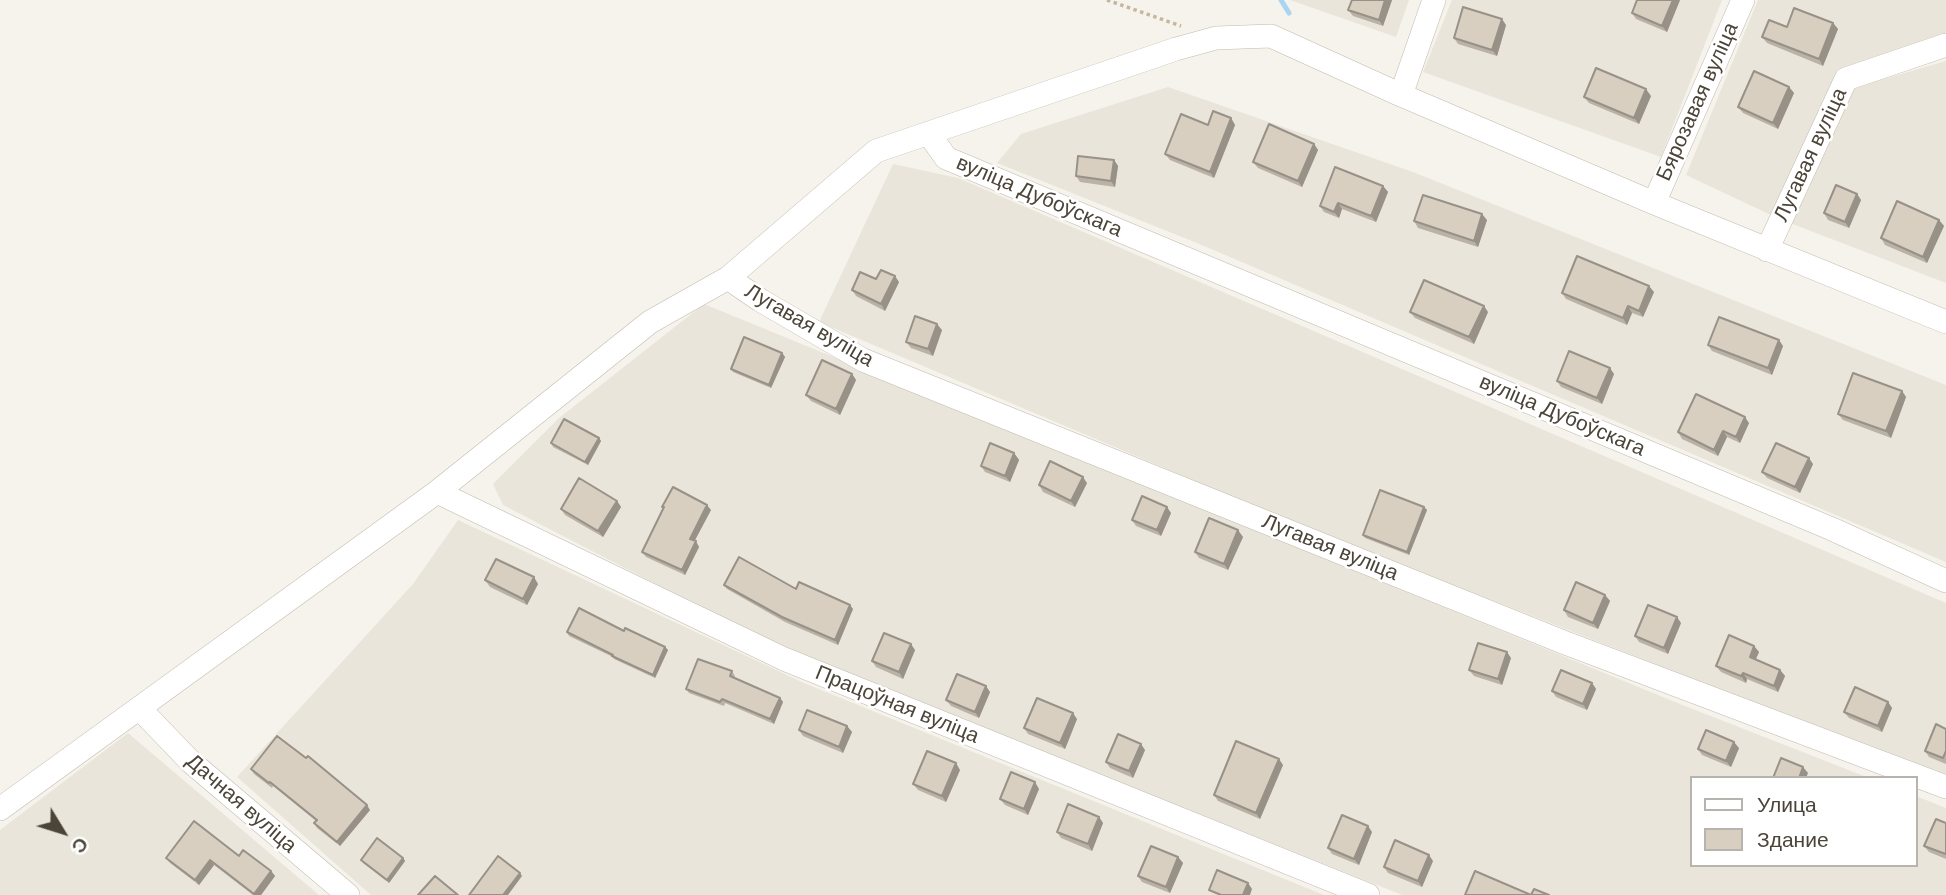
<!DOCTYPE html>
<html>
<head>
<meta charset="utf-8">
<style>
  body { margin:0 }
  #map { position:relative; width:1946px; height:895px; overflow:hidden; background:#f6f3ec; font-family:Arial,sans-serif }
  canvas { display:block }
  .legend { position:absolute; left:1690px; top:776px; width:228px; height:91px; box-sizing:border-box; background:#fff; border:2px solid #b7b4b0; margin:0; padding:9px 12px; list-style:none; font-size:21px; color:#4b4439 }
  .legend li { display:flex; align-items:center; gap:14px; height:35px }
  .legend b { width:35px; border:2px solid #b7b4b0 }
  .north { position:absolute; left:28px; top:797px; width:70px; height:70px; -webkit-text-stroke:5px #fff; paint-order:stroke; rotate:128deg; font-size:19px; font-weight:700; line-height:28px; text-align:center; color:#4b4439 }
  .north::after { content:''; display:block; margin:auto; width:24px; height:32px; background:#4b4439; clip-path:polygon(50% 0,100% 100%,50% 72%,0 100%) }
</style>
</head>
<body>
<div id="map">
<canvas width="1946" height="895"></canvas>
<ul class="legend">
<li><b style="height:9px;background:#fff"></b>Улица</li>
<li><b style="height:19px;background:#d8cfc1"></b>Здание</li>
</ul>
<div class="north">С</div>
</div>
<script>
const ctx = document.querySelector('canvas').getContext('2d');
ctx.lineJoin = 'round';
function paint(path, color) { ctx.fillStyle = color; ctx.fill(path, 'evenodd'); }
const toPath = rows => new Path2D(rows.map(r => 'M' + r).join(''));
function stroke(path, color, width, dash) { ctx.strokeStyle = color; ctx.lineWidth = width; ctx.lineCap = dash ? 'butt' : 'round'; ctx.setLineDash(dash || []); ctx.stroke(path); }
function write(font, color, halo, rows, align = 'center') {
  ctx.font = font + ' Arial,sans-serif'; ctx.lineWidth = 5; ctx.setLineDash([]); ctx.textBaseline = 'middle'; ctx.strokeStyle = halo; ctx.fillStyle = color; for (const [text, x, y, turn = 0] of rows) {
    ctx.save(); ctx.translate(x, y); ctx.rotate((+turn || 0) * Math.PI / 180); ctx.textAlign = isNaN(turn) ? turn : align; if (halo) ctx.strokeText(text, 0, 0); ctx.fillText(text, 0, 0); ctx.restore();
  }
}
paint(toPath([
  [1290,0,1409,0,1396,37],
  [1452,0,1722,0,1661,157,1423,72],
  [1758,0,1946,0,1946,35,1840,69,1773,216,1686,175],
  [1946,61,1946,283,1790,223,1849,89],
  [1168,87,1413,172,1946,385,1946,562,1197,243,997,163,1021,134],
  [893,164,958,178,1946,603,1946,778,1285,519,819,322],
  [704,304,1680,704,1869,778,1692,778,1692,865,1916,865,1916,796,1946,808,1946,895,1402,895,762,639,503,505,493,484,559,418],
  [458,520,804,683,1324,895,371,895,237,777,413,584],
  [128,733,319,895,0,895,0,830]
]), '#eae5da');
stroke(toPath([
  [1281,0,1289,13]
]), '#a9d4f2', 5);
const minor = toPath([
  [1401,95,1434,0],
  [929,134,946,158,1832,529,1946,581],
  [1654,203,1743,0],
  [1767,250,1846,79,1946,45],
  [728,278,760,300,863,360,1563,642,1946,787],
  [437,492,784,659,1368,895],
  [139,708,191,762,348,895],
  [0,809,437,492,650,322,728,278,876,151,1176,49,1216,38,1271,36,1401,95,1654,203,1946,322]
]);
stroke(minor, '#c2bbae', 24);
stroke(toPath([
  [1107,0,1181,26]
]), '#c4b79f', 3.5, [3.5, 3.5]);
stroke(minor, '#fff', 23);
paint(toPath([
  [1352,0,1392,0,1383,26,1353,16,1348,10],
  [1637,0,1680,0,1667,32,1636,19,1632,13],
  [1833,23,1838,29,1823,66,1767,43,1762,37,1787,27],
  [1506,25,1497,56,1458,44,1454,38],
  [1789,87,1794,93,1778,129,1743,113,1738,107],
  [1651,96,1639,124,1589,103,1584,97],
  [1231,118,1235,125,1214,178,1170,160,1165,154,1208,125],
  [1314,144,1318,150,1302,187,1258,168,1253,162],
  [1114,160,1118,166,1115,187,1080,182,1076,176],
  [1383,186,1388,192,1376,222,1342,209,1339,218,1324,212,1320,206],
  [1857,194,1861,200,1849,228,1828,220,1824,213],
  [1487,220,1478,247,1418,228,1414,221],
  [1939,220,1944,226,1927,263,1885,245,1881,238],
  [899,282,885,311,856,296,852,290],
  [1654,292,1643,317,1632,313,1627,325,1566,299,1562,293],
  [1410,312,1488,312,1474,344,1415,318],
  [942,330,933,356,911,348,906,342],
  [1708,345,1783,346,1772,375,1712,351],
  [782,353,785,357,771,388,733,372,731,369],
  [852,374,856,380,840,415,811,401,806,395],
  [1614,374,1602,404,1561,387,1557,381],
  [1902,391,1906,397,1891,438,1843,420,1838,414],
  [1749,423,1740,443,1727,437,1718,456,1682,439,1678,432],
  [599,438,601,441,588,465,553,447,551,443],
  [1014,453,1019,460,1010,482,985,472,981,466],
  [1813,464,1800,493,1767,478,1762,472],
  [1087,483,1075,507,1043,492,1039,485],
  [617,501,621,507,603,537,565,515,561,509],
  [662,507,711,510,694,541,699,547,685,575,646,557,642,552,663,508],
  [1424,507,1427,510,1409,555,1365,538,1363,535],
  [1171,513,1161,536,1136,526,1132,520],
  [1243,537,1228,570,1199,558,1195,552],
  [485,580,538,584,527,605,490,587],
  [724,585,796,589,853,609,838,645,785,622,727,589],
  [1605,595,1610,601,1598,629,1568,617,1564,610],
  [1681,623,1668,654,1639,642,1635,636],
  [624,631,665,647,668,650,655,678,614,659,613,657,569,636,567,632],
  [1754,646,1759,652,1756,659,1780,670,1785,676,1778,692,1747,679,1746,683,1721,672,1716,666],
  [915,650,903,679,876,667,872,661],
  [1511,658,1502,685,1474,676,1469,670],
  [732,671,735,676,734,678,780,698,783,702,774,724,725,703,724,706,689,693,686,689],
  [1592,683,1596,689,1587,710,1556,697,1552,691],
  [990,692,979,718,951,706,946,700],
  [1888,702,1892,708,1882,732,1849,718,1844,712],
  [1077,719,1065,749,1028,734,1024,728],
  [847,726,852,732,843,753,803,736,799,730],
  [1946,729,1946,764,1929,757,1925,751],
  [1739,748,1731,767,1702,755,1698,749],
  [1145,750,1133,778,1110,768,1106,762],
  [1283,765,1260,819,1218,801,1214,795],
  [251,769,370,810,340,846,317,828,314,823,316,821,273,786,272,788,254,774],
  [960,770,946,802,918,790,913,784],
  [1039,789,1028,815,1005,805,1000,799],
  [1099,817,1103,823,1092,851,1061,838,1057,832],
  [1946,823,1946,859,1929,852,1924,846],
  [1372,832,1359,865,1332,854,1328,848],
  [239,856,271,871,275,876,261,895,253,895,214,865,199,885,170,863,166,858],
  [1178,857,1183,863,1170,893,1142,882,1138,876],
  [403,858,405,861,389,883,363,863,361,860],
  [1433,861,1422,887,1388,873,1384,867]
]), '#bab2a6');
paint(toPath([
  [1385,0,1392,0,1383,26,1379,20],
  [1673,0,1680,0,1667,32,1662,26],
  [1502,19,1506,25,1497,56,1492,50],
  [1833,23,1838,29,1823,66,1819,59],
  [1789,87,1794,93,1778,129,1773,123],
  [1646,89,1651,96,1639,124,1634,118],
  [1231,118,1235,125,1214,178,1210,172],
  [1314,144,1318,150,1302,187,1298,181],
  [1114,160,1118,166,1115,187,1111,181],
  [1383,186,1388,192,1376,222,1371,216],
  [1857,194,1861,200,1849,228,1845,222],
  [1338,203,1342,209,1339,218,1334,212],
  [1482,214,1487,220,1478,247,1474,241],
  [1939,220,1944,226,1927,263,1923,257],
  [895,276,899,282,885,311,881,304],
  [1649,286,1654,292,1643,317,1639,311],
  [1484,306,1488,312,1474,344,1469,337],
  [1628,306,1632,313,1627,325,1623,318],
  [937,324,942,330,933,356,928,349],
  [1779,340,1783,346,1772,375,1768,368],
  [782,353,785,357,771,388,769,385],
  [1610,368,1614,374,1602,404,1597,398],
  [852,374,856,380,840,415,836,409],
  [1902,391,1906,397,1891,438,1886,431],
  [1745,417,1749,423,1740,443,1736,437],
  [1723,431,1727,437,1718,456,1714,450],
  [599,438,601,441,588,465,585,462],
  [1014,453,1019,460,1010,482,1005,476],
  [1809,458,1813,464,1800,493,1795,487],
  [1083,477,1087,483,1075,507,1071,501],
  [617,501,621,507,603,537,598,531],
  [707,505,711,510,693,544,690,539],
  [1167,507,1171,513,1161,536,1157,530],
  [1424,507,1427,510,1409,555,1407,552],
  [1238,530,1243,537,1228,570,1224,564],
  [696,541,699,547,685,575,682,570],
  [534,577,538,584,527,605,523,599],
  [1605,595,1610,601,1598,629,1593,623],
  [850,605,853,609,838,645,835,640],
  [1677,617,1681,623,1668,654,1664,648],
  [911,644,915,650,903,679,899,672],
  [1754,646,1759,652,1754,663,1750,657],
  [665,647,668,650,655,678,653,675],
  [1507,652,1511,658,1502,685,1498,679],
  [1780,670,1785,676,1778,692,1774,686],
  [1743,673,1747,679,1746,683,1741,676],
  [1592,683,1596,689,1587,710,1583,704],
  [986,686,990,692,979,718,975,712],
  [780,698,783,702,774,724,770,719],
  [1888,702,1892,708,1882,732,1878,726],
  [1073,713,1077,719,1065,749,1060,743],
  [847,726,852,732,843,753,839,747],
  [1734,742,1739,748,1731,767,1726,761],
  [1141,744,1145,750,1133,778,1129,771],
  [1279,759,1283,765,1260,819,1256,813],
  [956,763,960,770,946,802,942,796],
  [1803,767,1808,773,1806,778,1799,778],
  [1035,782,1039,789,1028,815,1024,809],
  [367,805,370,810,340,846,337,842],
  [1099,817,1103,823,1092,851,1088,844],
  [1368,826,1372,832,1359,865,1354,859],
  [1429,855,1433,861,1422,887,1418,881],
  [1178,857,1183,863,1170,893,1166,887],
  [403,858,405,861,389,883,387,880],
  [210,860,214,865,199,885,195,880],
  [271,871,275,876,261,895,255,895,254,894],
  [520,873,522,876,508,895,503,895],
  [1248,883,1252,889,1250,895,1243,895]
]), '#979187');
const building = toPath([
  [1352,0,1385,0,1379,20,1348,10,1352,0],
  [1637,0,1673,0,1662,26,1632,13,1637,0],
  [1463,7,1502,19,1492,50,1454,38,1463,7],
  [1794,8,1833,23,1819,59,1762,37,1769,20,1787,27,1794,8],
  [1596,68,1646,89,1634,118,1584,97,1596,68],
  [1754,71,1789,87,1773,123,1738,107,1754,71],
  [1213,111,1231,118,1210,172,1165,154,1181,114,1208,125,1213,111],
  [1269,124,1314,144,1298,181,1253,162,1269,124],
  [1078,156,1114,160,1111,181,1076,176,1078,156],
  [1335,167,1383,186,1371,216,1338,203,1334,212,1320,206,1335,167],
  [1836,185,1857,194,1845,222,1824,213,1836,185],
  [1423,195,1482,214,1474,241,1414,221,1423,195],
  [1897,201,1939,220,1923,257,1881,238,1897,201],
  [1577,256,1649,286,1639,311,1628,306,1623,318,1562,293,1577,256],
  [881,270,895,276,881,304,852,290,860,272,876,279,881,270],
  [1424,280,1484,306,1469,337,1410,312,1424,280],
  [915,316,937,324,928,349,906,342,915,316],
  [1719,317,1779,340,1768,368,1708,345,1719,317],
  [744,337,782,353,769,385,731,369,744,337],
  [1569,351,1610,368,1597,398,1557,381,1569,351],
  [822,360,852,374,836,409,806,395,822,360],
  [1853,373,1902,391,1886,431,1838,414,1853,373],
  [1696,394,1745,417,1736,437,1723,431,1714,450,1678,432,1696,394],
  [564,419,599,438,585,462,551,443,564,419],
  [990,443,1014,453,1005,476,981,466,990,443],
  [1776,443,1809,458,1795,487,1762,472,1776,443],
  [1050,461,1083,477,1071,501,1039,485,1050,461],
  [579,478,617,501,598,531,561,509,579,478],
  [673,487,707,505,690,539,696,541,682,570,642,552,664,507,662,507,673,487],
  [1380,490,1424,507,1407,552,1363,535,1380,490],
  [1142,496,1167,507,1157,530,1132,520,1142,496],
  [1209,518,1238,530,1224,564,1195,552,1209,518],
  [739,557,796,589,799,582,850,605,835,640,782,617,724,585,739,557],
  [496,559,534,577,523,599,485,580,496,559],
  [1576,582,1605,595,1593,623,1564,610,1576,582],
  [1648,605,1677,617,1664,648,1635,636,1648,605],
  [579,608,624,631,625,628,665,647,653,675,612,656,613,655,567,632,579,608],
  [884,633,911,644,899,672,872,661,884,633],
  [1729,635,1754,646,1750,657,1780,670,1774,686,1743,673,1741,676,1716,666,1729,635],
  [1478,643,1507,652,1498,679,1469,670,1478,643],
  [698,659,732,671,730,676,780,698,770,719,722,699,720,702,686,689,698,659],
  [1561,670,1592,683,1583,704,1552,691,1561,670],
  [957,674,986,686,975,712,946,700,957,674],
  [1855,687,1888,702,1878,726,1844,712,1855,687],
  [1037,698,1073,713,1060,743,1024,728,1037,698],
  [807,710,847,726,839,747,799,730,807,710],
  [1936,724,1946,729,1946,751,1943,758,1925,751,1936,724],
  [1706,730,1734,742,1726,761,1698,749,1706,730],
  [1118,734,1141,744,1129,771,1106,762,1118,734],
  [277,736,306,758,308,756,367,805,337,842,314,823,317,820,270,782,269,783,251,769,277,736],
  [1236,741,1279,759,1256,813,1214,795,1236,741],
  [927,751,956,763,942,796,913,784,927,751],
  [1781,758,1803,767,1799,778,1773,778,1781,758],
  [1011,772,1035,782,1024,809,1000,799,1011,772],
  [1068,804,1099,817,1088,844,1057,832,1068,804],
  [1342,815,1368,826,1354,859,1328,848,1342,815],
  [1936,819,1946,823,1946,854,1924,846,1936,819],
  [194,821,239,856,243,850,271,871,254,894,210,860,195,880,166,858,194,821],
  [377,838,403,858,387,880,361,860,377,838],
  [1395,840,1429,855,1418,881,1384,867,1395,840],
  [1151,846,1178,857,1166,887,1138,876,1151,846],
  [498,856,520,873,503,895,469,895,498,856],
  [1217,870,1248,883,1243,895,1221,895,1209,890,1217,870],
  [1475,871,1531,895,1534,889,1549,895,1465,895,1475,871],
  [435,876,458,895,418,895,435,876]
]);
paint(building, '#d8cfc1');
stroke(building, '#979187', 2);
write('21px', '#4b4439', '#fff', [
  ["Бярозавая вуліца",1698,102,-66],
  ["Лугавая вуліца",1811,155,-65],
  ["вуліца Дубоўскага",1039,197,23],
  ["Лугавая вуліца",809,326,30],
  ["вуліца Дубоўскага",1562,416,23],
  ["Лугавая вуліца",1330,548,22],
  ["Працоўная вуліца",897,705,22],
  ["Дачная вуліца",241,804,41]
]);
</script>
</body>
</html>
